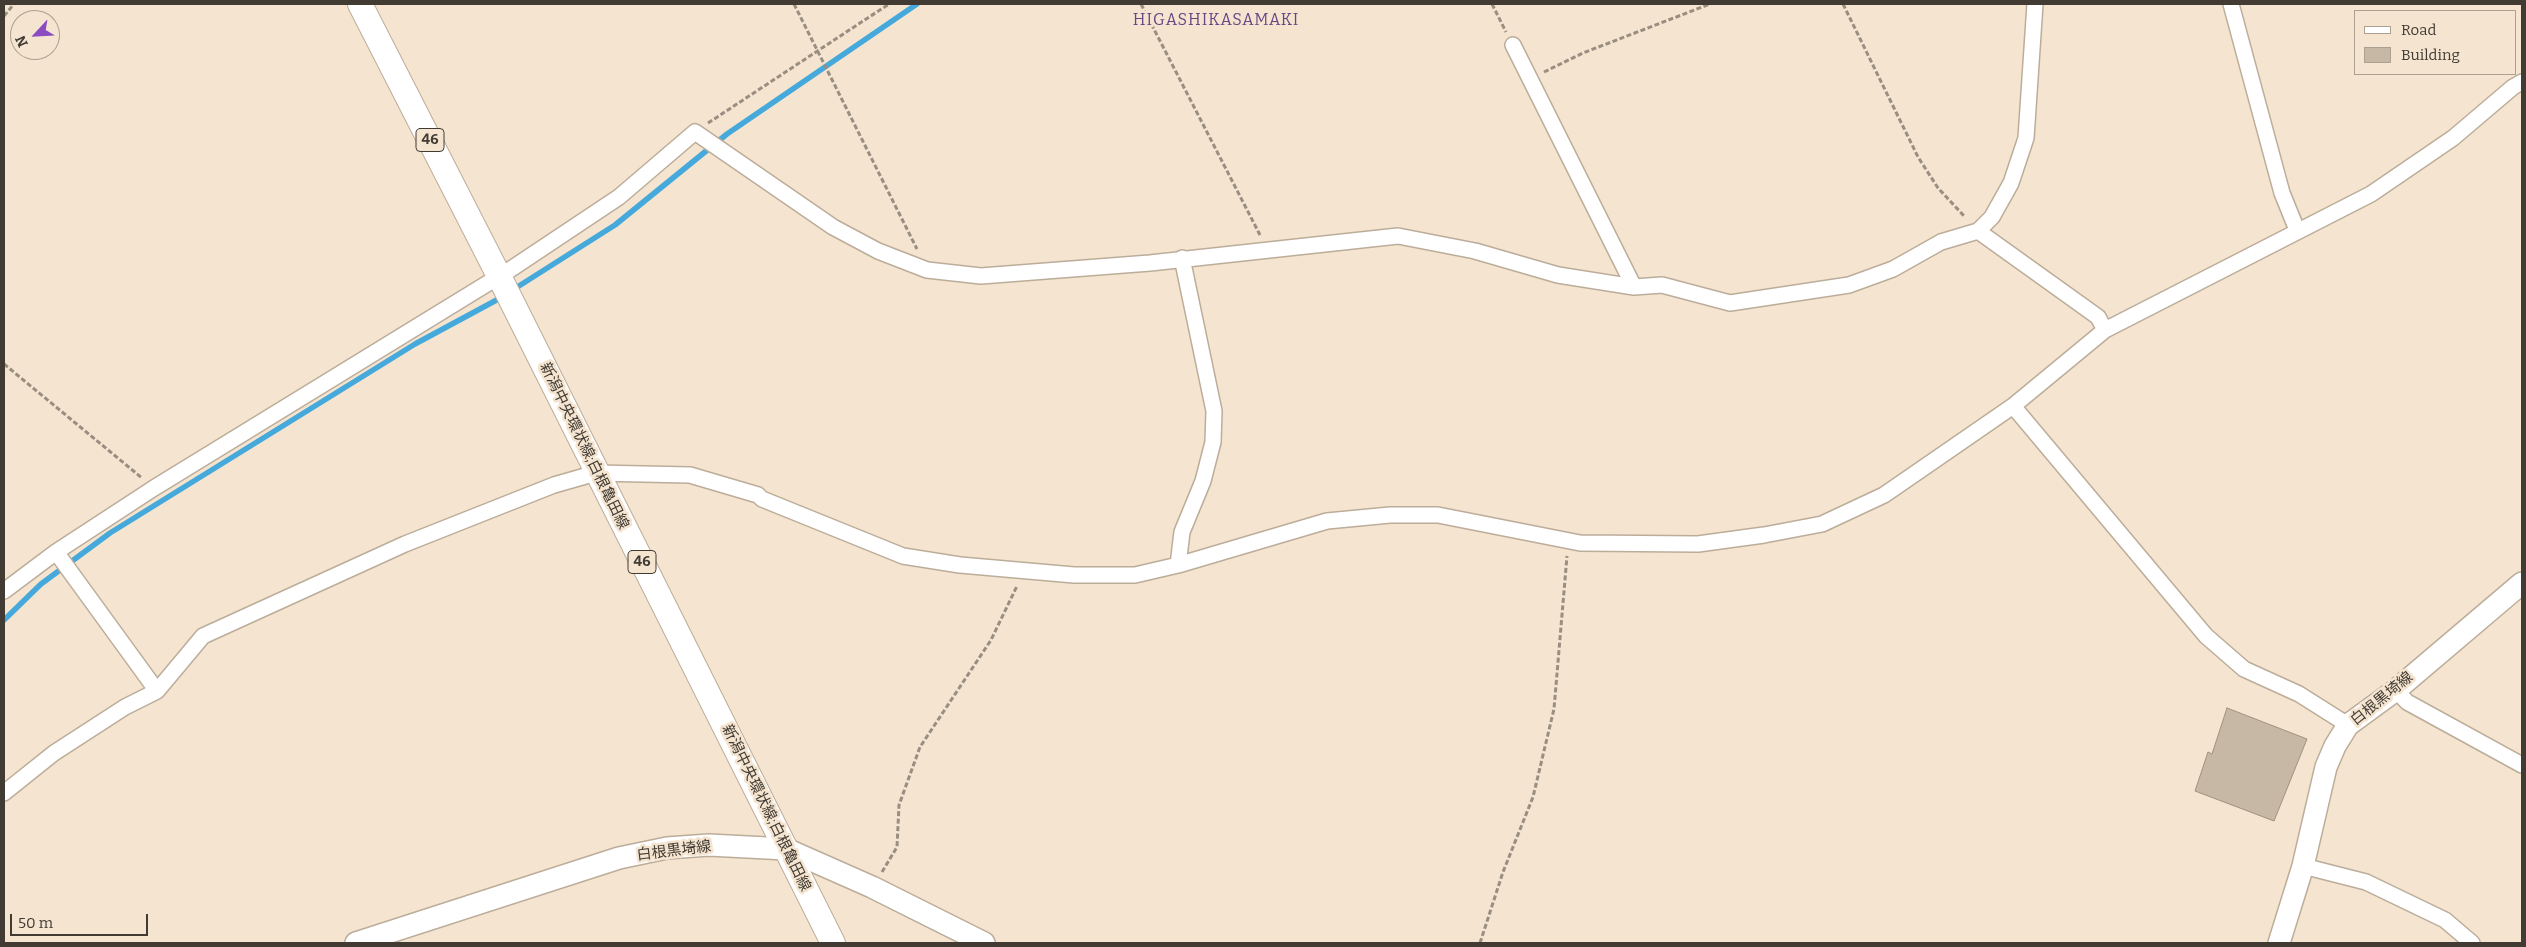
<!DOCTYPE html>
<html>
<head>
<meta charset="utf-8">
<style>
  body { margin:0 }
  #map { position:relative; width:2526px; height:947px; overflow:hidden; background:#f4e4d0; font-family:Bitter,serif }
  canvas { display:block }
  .frame { position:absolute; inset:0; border:5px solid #413b33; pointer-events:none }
  .legend { position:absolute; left:2354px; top:10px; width:162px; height:65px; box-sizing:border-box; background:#f4e4d0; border:1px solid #aca091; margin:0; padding:6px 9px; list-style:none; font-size:15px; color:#413b33 }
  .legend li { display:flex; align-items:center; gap:10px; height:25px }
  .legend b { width:25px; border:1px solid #aca091 }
  .north { position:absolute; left:10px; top:10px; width:50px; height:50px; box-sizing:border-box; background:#f4e4d0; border:1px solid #aca091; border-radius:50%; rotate:245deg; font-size:14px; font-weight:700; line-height:20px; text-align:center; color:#413b33 }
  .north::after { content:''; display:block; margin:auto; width:18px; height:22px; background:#8c4cc1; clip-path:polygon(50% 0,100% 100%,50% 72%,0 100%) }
  .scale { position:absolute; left:10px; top:914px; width:138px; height:22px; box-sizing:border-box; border:2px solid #413b33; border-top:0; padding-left:6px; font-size:15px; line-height:18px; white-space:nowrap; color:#413b33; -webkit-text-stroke:4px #f4e4d0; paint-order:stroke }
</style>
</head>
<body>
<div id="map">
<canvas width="2526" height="947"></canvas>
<div class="frame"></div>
<ul class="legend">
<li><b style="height:6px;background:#fff"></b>Road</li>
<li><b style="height:14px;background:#c7b8a5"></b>Building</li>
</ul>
<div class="north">N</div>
<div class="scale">50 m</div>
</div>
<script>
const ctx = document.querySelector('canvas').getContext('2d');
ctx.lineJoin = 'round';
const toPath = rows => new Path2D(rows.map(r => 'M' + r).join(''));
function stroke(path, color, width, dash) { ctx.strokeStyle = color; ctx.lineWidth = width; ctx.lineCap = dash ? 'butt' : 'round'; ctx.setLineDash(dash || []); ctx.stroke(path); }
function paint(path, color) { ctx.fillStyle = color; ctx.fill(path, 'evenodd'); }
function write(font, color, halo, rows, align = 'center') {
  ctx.font = font + ' Bitter,"Noto Sans JP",serif'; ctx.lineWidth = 5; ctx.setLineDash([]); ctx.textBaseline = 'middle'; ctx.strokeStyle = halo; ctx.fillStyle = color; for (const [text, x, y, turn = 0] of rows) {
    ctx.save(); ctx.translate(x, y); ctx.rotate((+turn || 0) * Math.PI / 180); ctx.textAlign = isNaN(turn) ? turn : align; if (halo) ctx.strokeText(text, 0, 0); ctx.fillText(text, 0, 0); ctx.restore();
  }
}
stroke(toPath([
  [511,291,615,225,727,134,917,4],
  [4,620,41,584,110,533,415,344,504,296]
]), '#45a9db', 5.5);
const building = toPath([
  [2227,708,2307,739,2274,821,2195,791,2208,752,2212,754,2227,708]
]);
paint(building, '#c7b8a5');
stroke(building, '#a0917f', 1);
const minor = toPath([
  [2231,4,2282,193,2297,230],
  [1513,45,1634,287],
  [1978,231,2098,317,2105,330],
  [2013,406,2206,636,2244,669,2299,694,2348,725],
  [56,552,157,691],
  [1178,565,1182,532,1203,481,1213,442,1214,411,1182,258],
  [4,591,56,552,154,488,511,269,619,197,695,132,833,227,878,251,927,270,981,276,1150,263,1398,236,1475,251,1558,275,1634,287,1662,285,1730,303,1849,285,1893,269,1941,242,1978,231,1992,217,2011,183,2026,138,2035,4],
  [2396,690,2407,702,2522,765],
  [4,793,54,753,125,707,157,691,203,636,405,544,554,485,596,473,690,475,758,495,762,499,903,556,960,565,1074,575,1135,575,1178,565,1327,521,1390,515,1438,515,1580,543,1698,544,1764,535,1822,524,1884,495,2013,406,2105,330,2371,194,2453,138,2513,87,2522,82],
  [2303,866,2366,882,2445,920,2472,943]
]);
const secondary = toPath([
  [356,943,619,858,667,848,709,845,786,849,872,887,984,943],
  [2279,943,2303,866,2326,767,2335,746,2348,725,2396,690,2522,583]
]);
const primary = toPath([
  [360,4,499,276,833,943]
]);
stroke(minor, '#bcad9a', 18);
stroke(secondary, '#bcad9a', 24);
stroke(primary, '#bcad9a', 26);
stroke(toPath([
  [794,4,917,249],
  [1141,4,1260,235],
  [1492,4,1506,32],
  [1843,4,1918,157,1938,188,1965,217],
  [4,16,14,4],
  [1544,72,1583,53,1710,4],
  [708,123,889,4],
  [4,364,142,478],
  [882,872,897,847,899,805,920,747,991,640,1017,586],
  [1480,943,1503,872,1533,797,1554,709,1567,556]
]), '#998e80', 3, [5, 2.5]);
stroke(minor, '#fff', 15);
stroke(secondary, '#fff', 21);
stroke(primary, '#fff', 24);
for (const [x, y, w] of [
  [430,140,28],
  [642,562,28]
]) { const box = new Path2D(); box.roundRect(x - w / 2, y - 11.5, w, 23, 4); ctx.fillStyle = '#f4e4d0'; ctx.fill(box); stroke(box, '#413b33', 1); }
write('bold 14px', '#413b33', null, [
  ["46",430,140],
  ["46",642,562]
]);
write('15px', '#413b33', '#f4e4d0', [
  ["新潟中央環状線;白根亀田線",584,446,64],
  ["白根黒埼線",2382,699,-39],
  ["新潟中央環状線;白根亀田線",766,808,64],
  ["白根黒埼線",674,851,-7]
]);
ctx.letterSpacing = '1px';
write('16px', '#664783', '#f4e4d0', [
  ["HIGASHIKASAMAKI",1216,21]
]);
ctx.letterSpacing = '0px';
</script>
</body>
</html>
